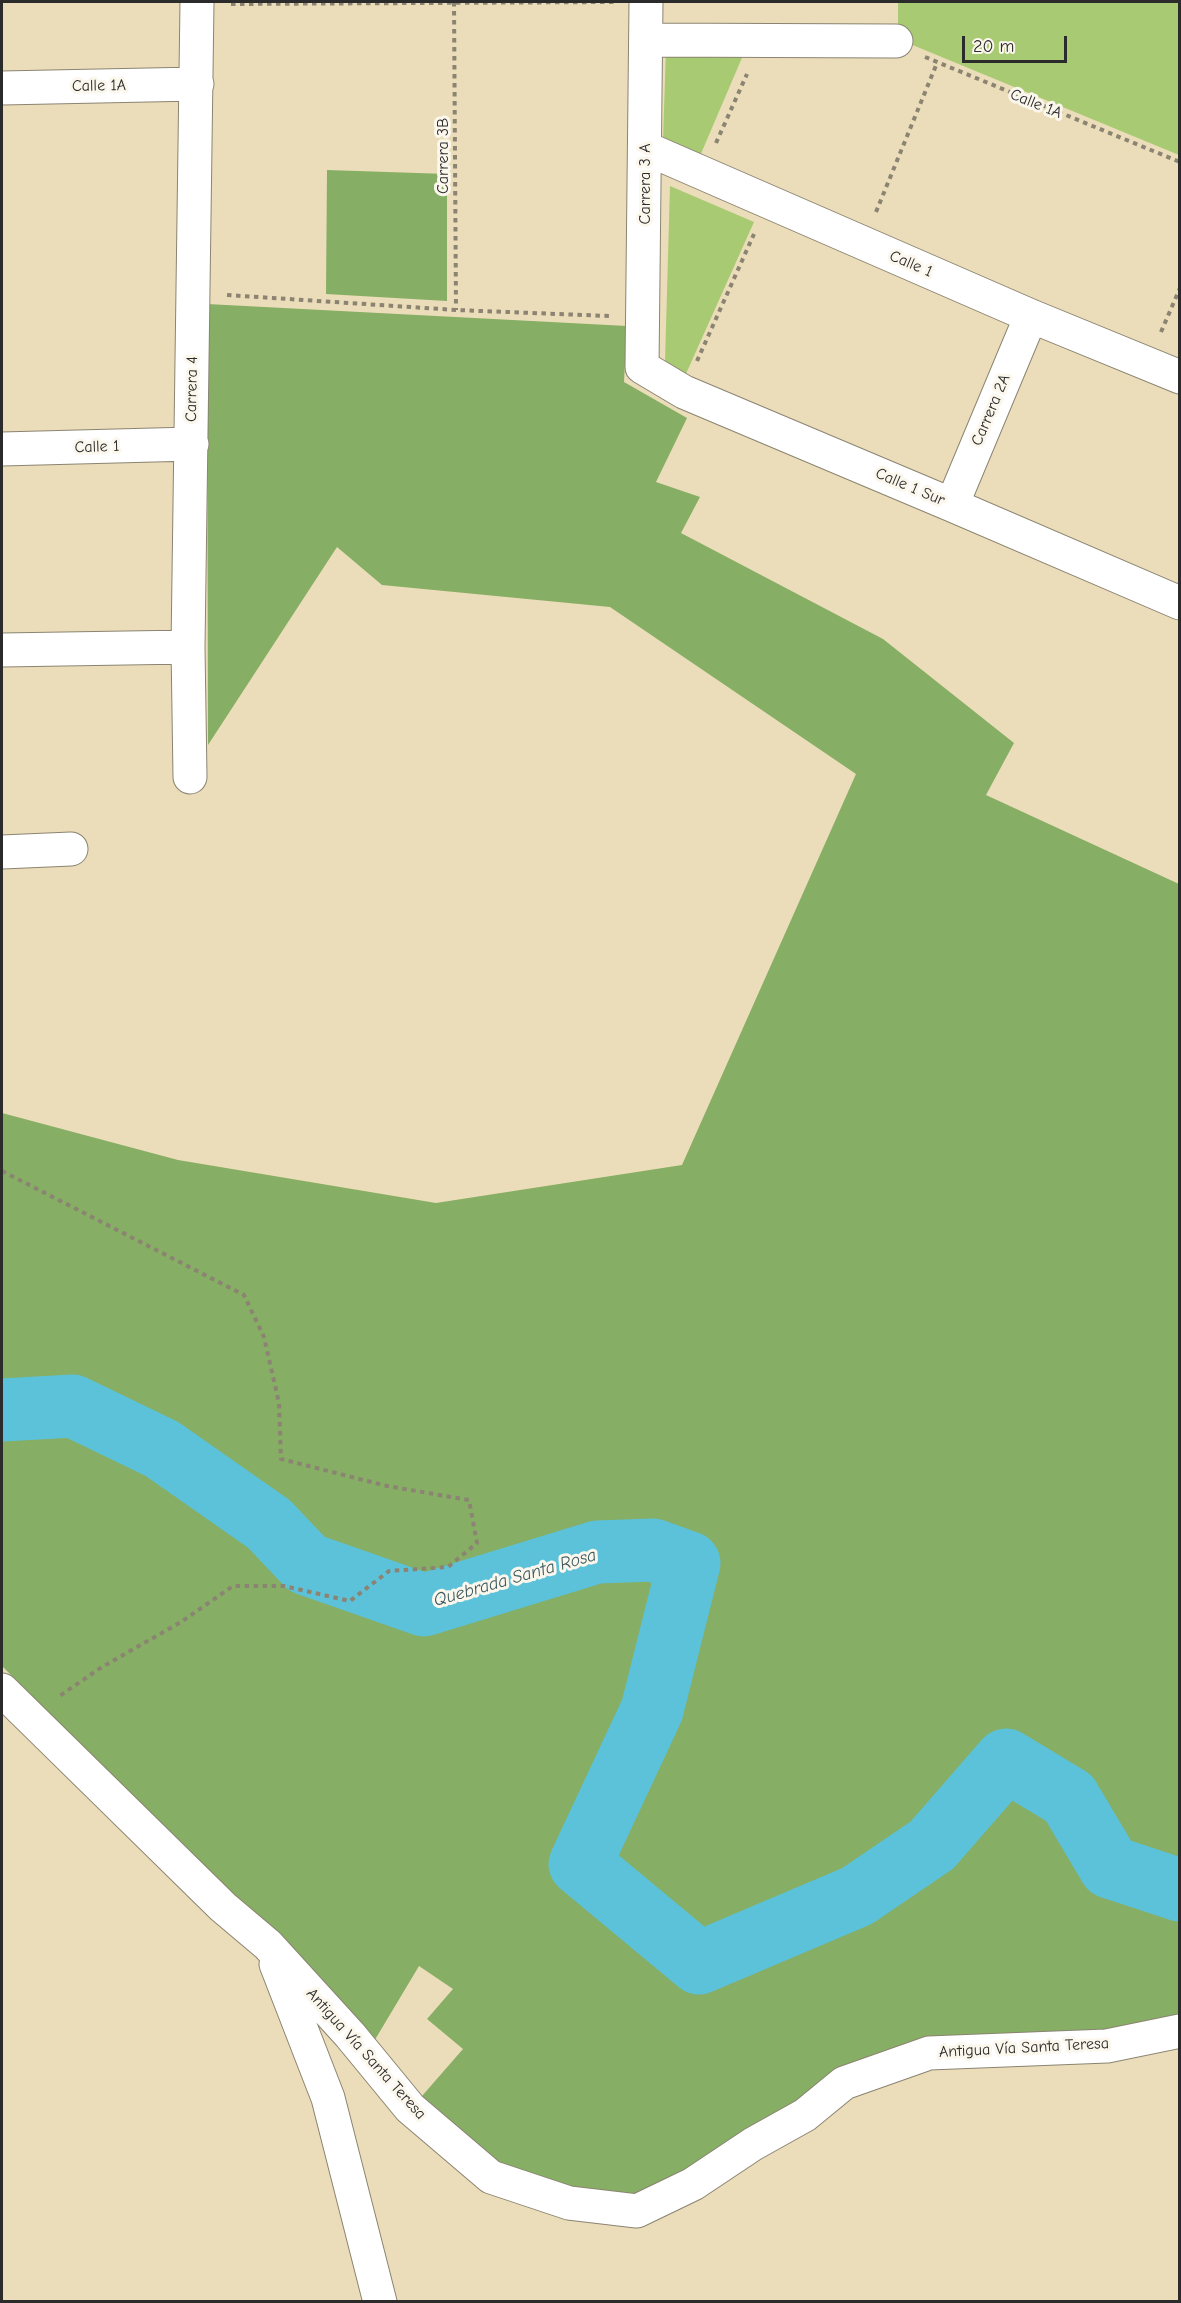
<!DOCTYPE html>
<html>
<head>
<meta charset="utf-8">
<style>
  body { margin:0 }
  #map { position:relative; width:1181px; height:2303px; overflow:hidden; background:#ebddb9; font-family:"Comic Neue",sans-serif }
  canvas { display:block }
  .frame { position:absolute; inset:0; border:3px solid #2b2b2b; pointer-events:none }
  .scale { position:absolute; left:962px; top:36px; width:105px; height:27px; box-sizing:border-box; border:3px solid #2b2b2b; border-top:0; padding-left:8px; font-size:18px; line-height:21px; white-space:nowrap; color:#2b2b2b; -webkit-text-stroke:4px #fbf7ec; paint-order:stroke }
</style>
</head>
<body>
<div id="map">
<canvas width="1181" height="2303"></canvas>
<div class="frame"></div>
<div class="scale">20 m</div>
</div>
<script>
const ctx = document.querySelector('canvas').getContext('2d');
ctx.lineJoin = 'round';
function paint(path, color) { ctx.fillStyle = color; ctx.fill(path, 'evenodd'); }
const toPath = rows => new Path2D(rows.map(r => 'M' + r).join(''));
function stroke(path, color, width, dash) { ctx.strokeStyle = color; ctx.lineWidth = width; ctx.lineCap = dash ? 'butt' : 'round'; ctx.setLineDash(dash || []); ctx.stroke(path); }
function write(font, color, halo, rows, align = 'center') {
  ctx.font = font + ' "Comic Neue",sans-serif'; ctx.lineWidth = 6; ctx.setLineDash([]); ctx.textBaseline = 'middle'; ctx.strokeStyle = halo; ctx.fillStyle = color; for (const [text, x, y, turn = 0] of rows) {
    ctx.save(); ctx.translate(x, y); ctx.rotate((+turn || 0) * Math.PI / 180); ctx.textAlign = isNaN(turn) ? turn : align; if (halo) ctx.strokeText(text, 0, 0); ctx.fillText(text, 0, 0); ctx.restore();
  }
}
paint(toPath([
  [898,2,1179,2,1179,155,898,39],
  [747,46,700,156,663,140,666,48],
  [670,186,754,222,685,376,665,363]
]), '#a8ca72');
paint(toPath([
  [327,170,447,174,447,301,326,294],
  [207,304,627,326,624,382,687,418,656,482,700,497,681,533,883,639,1014,743,986,795,1179,884,1179,2023,1007,2041,921,2044,638,2204,493,2190,422,2096,463,2049,427,2019,453,1989,419,1966,370,2048,203,1867,2,1666,2,1113,178,1160,436,1203,682,1165,856,774,610,607,382,585,337,547,208,745]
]), '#86ae64');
stroke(toPath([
  [2,1410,73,1406,162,1449,269,1524,307,1564,424,1605,597,1552,653,1550,689,1563,652,1710,580,1864,699,1963,857,1896,932,1845,1006,1760,1069,1798,1110,1867,1180,1890]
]), '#5cc2da', 63);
const minor = toPath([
  [646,2,642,367,684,392,952,505,1180,603],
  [646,40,896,41],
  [2,88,197,84],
  [645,148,1031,316,1180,377],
  [2,449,192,444],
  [952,505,1031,316],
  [2,650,188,647],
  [190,777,188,647,197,2],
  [2,852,71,849],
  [2,1690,223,1907,268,1945,350,2035,410,2108,491,2177,569,2203,637,2211,693,2184,753,2144,805,2115,844,2083,929,2053,1107,2046,1180,2031],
  [276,1964,328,2098,380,2302]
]);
stroke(minor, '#8b8472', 35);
stroke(toPath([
  [454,2,456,310],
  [231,4,614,2],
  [925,57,1180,162],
  [716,143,747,74],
  [876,212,937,63],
  [227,295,456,310,609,316],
  [1161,332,1180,288],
  [697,361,754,234],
  [2,1171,244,1295,264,1337,279,1403,281,1459,387,1486,469,1500,477,1543,448,1567,389,1571,350,1601,284,1586,233,1586,181,1622,102,1667,58,1697]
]), '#8b8472', 4, [4.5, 4.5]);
stroke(minor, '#fff', 33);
write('16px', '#2b2b2b', '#fbf7ec', [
  ["Calle 1A",99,86,-1],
  ["Calle 1A",1036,104,22],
  ["Carrera 3B",443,156,-90],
  ["Carrera 3 A",645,184,-90],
  ["Calle 1",911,264,23],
  ["Carrera 4",192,389,-89],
  ["Carrera 2A",991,410,-67],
  ["Calle 1",97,447,-2],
  ["Calle 1 Sur",910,487,23],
  ["Antigua Vía Santa Teresa",1024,2048,-3],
  ["Antigua Vía Santa Teresa",366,2054,48]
]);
write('italic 18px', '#3a5860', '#fbf7ec', [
  ["Quebrada Santa Rosa",515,1578,-16]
]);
</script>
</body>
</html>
